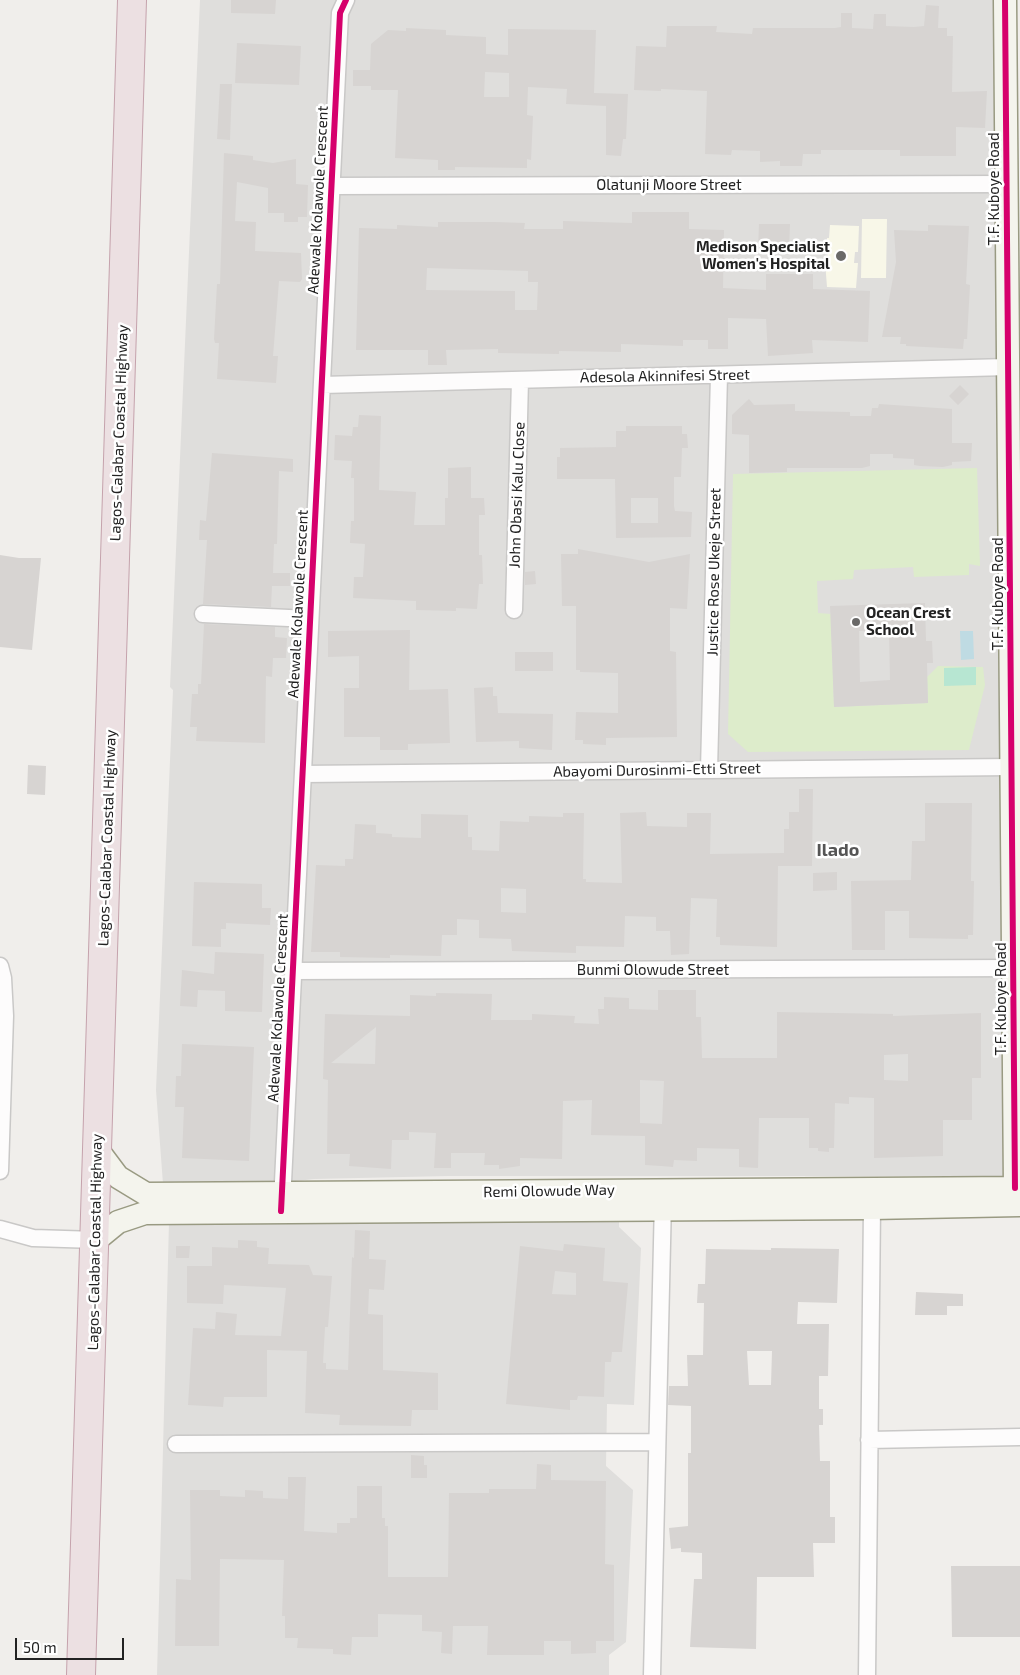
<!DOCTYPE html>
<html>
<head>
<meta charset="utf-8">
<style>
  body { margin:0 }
  #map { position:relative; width:1020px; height:1675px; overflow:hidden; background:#f0eeeb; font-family:"Exo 2",sans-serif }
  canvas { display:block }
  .scale { position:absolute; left:15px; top:1638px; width:109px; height:22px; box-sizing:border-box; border:2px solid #222; border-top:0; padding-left:6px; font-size:15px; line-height:18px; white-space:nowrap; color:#222; -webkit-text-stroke:4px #fff; paint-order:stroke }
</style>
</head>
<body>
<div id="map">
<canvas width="1020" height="1675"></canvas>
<div class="scale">50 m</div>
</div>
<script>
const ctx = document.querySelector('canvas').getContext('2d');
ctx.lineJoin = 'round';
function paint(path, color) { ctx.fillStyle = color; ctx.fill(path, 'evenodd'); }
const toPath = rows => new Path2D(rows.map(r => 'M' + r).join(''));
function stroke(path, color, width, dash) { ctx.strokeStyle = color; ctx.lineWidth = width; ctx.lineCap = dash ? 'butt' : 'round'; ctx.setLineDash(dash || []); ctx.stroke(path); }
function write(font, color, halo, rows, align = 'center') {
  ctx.font = font + ' "Exo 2",sans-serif'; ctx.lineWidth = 5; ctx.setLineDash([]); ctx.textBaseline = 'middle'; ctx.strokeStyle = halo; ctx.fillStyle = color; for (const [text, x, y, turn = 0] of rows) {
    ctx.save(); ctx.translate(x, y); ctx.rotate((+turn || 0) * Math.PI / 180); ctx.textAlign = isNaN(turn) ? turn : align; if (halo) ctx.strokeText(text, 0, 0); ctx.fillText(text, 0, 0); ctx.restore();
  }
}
paint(toPath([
  [200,0,993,0,1003,386,1012,1070,1003,1176,448,1176,314,1179,271,1184,163,1184,156,1090,173,690,170,687],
  [619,1221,619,1227,641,1248,634,1405,607,1404,606,1466,633,1490,626,1642,609,1655,609,1675,157,1675,169,1222]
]), '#dfdedc');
paint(toPath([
  [862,219,887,219,886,278,861,278],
  [830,225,859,226,858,252,855,252,854,263,858,263,856,288,827,287,825,261,828,261,827,238,829,238]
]), '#f8f7e8');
paint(toPath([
  [977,468,980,566,969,564,969,575,914,577,913,567,854,570,853,579,817,581,818,613,831,614,834,707,928,703,927,677,938,666,983,667,985,685,969,750,748,752,728,734,733,474]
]), '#ddeccb');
paint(toPath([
  [976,667,976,685,944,686,944,668]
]), '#b7e6d2');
paint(toPath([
  [960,631,973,631,974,659,961,660]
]), '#bfdbe3');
paint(toPath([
  [231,0,276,0,275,14,231,13],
  [926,5,939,6,938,28,947,28,947,36,953,36,952,92,987,91,985,128,956,127,956,156,900,156,900,150,821,150,821,154,803,154,802,166,780,166,780,161,760,162,760,151,732,150,731,155,705,154,707,91,661,89,661,91,634,90,636,46,666,47,667,26,717,26,716,32,752,34,753,28,835,28,841,27,841,13,852,13,852,28,873,29,874,14,886,14,886,26,914,27,924,26],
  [406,28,446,30,446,35,486,37,486,54,508,55,508,29,596,30,594,93,628,94,626,139,623,139,621,156,606,155,606,106,566,104,567,89,528,87,527,115,533,116,531,160,527,159,527,168,455,167,455,170,438,170,438,160,395,158,398,90,371,90,371,86,353,86,353,70,370,70,371,44,388,30,406,31],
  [485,72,509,73,509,97,484,97],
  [237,43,301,46,299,85,235,83],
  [220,84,232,84,230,140,217,139],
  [224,153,253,156,253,160,273,163,296,159,296,184,308,185,307,217,298,217,298,222,284,222,284,213,268,213,268,188,237,182,235,221,256,222,255,251,301,253,302,279,300,282,279,281,273,356,278,356,276,383,217,379,219,343,215,343,214,339,217,284,220,284],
  [632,212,689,212,689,229,724,230,723,288,766,290,766,274,813,274,813,289,870,291,868,342,812,340,813,353,768,356,766,319,728,318,728,349,708,349,708,340,683,340,683,346,621,344,621,352,559,351,559,354,498,353,498,349,446,350,447,365,428,365,428,350,356,350,359,228,397,229,397,225,438,227,438,222,495,222,525,223,524,229,563,229,563,221,632,223],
  [427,268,528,271,528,282,538,282,537,310,515,310,515,291,426,290],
  [759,224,790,224,789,250,758,249],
  [928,225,969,226,966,284,970,285,967,339,964,339,963,349,906,346,906,344,900,344,901,337,882,337,896,262,894,230,928,231],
  [960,385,969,394,958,405,949,396],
  [749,399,754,405,795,404,795,411,850,412,850,416,871,416,872,408,878,408,879,404,952,409,952,443,972,443,971,461,952,462,952,465,943,467,920,466,914,465,914,459,893,458,893,454,870,454,870,466,862,468,787,468,787,472,749,473,749,435,732,434,732,415],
  [359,415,381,416,379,490,416,492,414,525,445,525,445,498,448,498,448,468,471,467,471,498,484,498,485,515,479,515,479,555,482,555,483,584,479,584,477,609,456,608,456,611,416,610,416,601,353,598,354,577,363,577,365,544,350,543,351,521,354,521,354,478,351,478,352,461,334,460,335,435,352,436,353,427,358,427],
  [626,426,682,426,682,434,687,434,688,448,682,448,681,477,674,477,674,506,675,511,692,512,691,537,616,538,615,479,557,479,557,457,560,457,560,448,616,447,616,431,626,431],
  [631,498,658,498,658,523,631,523],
  [212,453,293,459,293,472,279,471,277,544,274,544,273,573,290,573,290,586,272,586,271,607,203,604,207,540,199,540,200,520,206,521],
  [578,549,649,562,690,554,687,609,670,608,670,651,676,652,677,737,606,738,606,745,583,744,583,740,575,740,576,712,618,713,618,673,580,672,580,670,576,670,576,606,562,606,561,554,578,554],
  [0,555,19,558,41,558,32,650,0,647],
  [535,571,536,584,525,585,525,572],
  [925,603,926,641,932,641,933,663,927,663,928,703,834,707,830,606],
  [889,630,890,680,860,682,859,631],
  [204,624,275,627,275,637,287,638,286,658,273,658,272,677,266,676,265,743,196,741,197,727,190,727,192,694,198,694,198,684,201,684],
  [410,630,409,690,448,689,450,743,408,744,408,750,380,750,380,737,344,737,344,688,359,688,359,656,328,657,328,631],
  [515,652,553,652,553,671,515,671],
  [493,687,493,696,497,696,498,713,553,714,552,750,519,748,519,741,476,742,474,688],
  [28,765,46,766,45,795,27,794],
  [799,789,813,789,812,866,778,866,777,947,720,945,720,937,716,937,717,899,691,898,689,954,671,955,670,931,656,931,656,917,625,916,624,947,576,946,576,953,512,951,511,939,479,938,479,920,457,919,457,935,442,935,441,956,390,955,390,958,340,957,340,952,311,952,316,865,345,866,345,859,353,859,355,824,376,825,376,833,392,834,392,837,421,838,421,814,468,815,468,837,472,837,472,850,499,851,500,821,529,822,529,816,563,817,563,813,584,813,583,879,586,879,586,882,622,883,620,813,646,812,647,826,687,827,687,813,711,813,710,854,784,853,784,829,789,829,789,812,799,812],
  [501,888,526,889,526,913,501,912],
  [925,803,972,803,971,881,974,881,973,935,968,935,968,939,909,938,909,911,885,911,885,950,852,950,851,881,911,880,912,841,925,841],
  [837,872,837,890,813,891,813,873],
  [194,882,262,884,262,908,271,908,270,925,226,923,226,929,221,929,221,947,192,946],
  [215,952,264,954,262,1012,225,1011,225,991,198,990,197,1007,180,1006,182,970,214,974],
  [658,990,696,990,696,1017,701,1017,702,1058,777,1058,777,1012,893,1014,893,1016,981,1013,981,1078,972,1078,972,1120,943,1120,943,1156,874,1158,874,1098,849,1097,849,1104,835,1103,834,1148,829,1148,829,1152,818,1151,818,1148,809,1148,809,1118,759,1118,758,1168,739,1167,739,1149,697,1148,697,1161,674,1160,673,1167,661,1166,645,1165,645,1136,591,1135,592,1100,563,1101,562,1159,520,1158,520,1166,499,1169,499,1165,484,1165,485,1153,451,1153,451,1168,434,1168,436,1133,409,1132,409,1140,392,1140,391,1169,349,1166,350,1154,327,1154,328,1080,323,1079,325,1014,410,1016,410,995,436,996,436,993,492,994,491,1020,532,1020,532,1014,575,1016,574,1023,599,1024,598,1009,604,1009,604,997,629,998,629,1009,658,1010],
  [376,1027,375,1064,331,1063],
  [908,1054,908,1081,884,1080,884,1055],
  [640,1080,664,1081,662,1124,640,1123],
  [182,1044,254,1047,249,1161,182,1158,184,1107,175,1107,176,1076,181,1076],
  [355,1230,370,1231,369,1259,386,1260,384,1290,369,1289,368,1314,383,1315,383,1370,438,1373,438,1410,412,1410,411,1426,339,1425,340,1415,305,1413,307,1351,267,1350,267,1397,224,1397,223,1407,188,1405,193,1328,215,1329,216,1312,237,1314,235,1335,281,1336,286,1288,224,1285,223,1304,187,1303,187,1266,212,1266,212,1247,238,1248,238,1240,257,1241,257,1247,269,1248,268,1264,309,1265,313,1275,332,1276,328,1327,325,1327,323,1363,326,1363,326,1369,348,1370,352,1257,354,1258],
  [564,1244,605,1248,603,1281,628,1283,622,1352,612,1352,611,1362,605,1362,604,1397,578,1396,577,1400,570,1400,570,1410,506,1404,520,1246,563,1251],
  [555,1271,576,1273,576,1295,552,1294],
  [176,1246,190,1246,189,1258,176,1258],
  [771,1248,839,1249,837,1303,798,1302,797,1324,829,1324,828,1376,819,1376,819,1409,823,1409,823,1425,819,1425,820,1461,830,1461,830,1517,835,1517,835,1543,813,1543,814,1577,757,1577,756,1649,690,1647,694,1579,702,1579,702,1553,681,1552,681,1548,671,1549,669,1528,688,1526,688,1453,691,1453,691,1406,668,1405,669,1386,688,1386,687,1355,703,1355,704,1303,697,1303,698,1284,705,1284,706,1249,771,1250],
  [747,1351,772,1351,771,1385,749,1385],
  [916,1292,963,1294,963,1306,947,1306,947,1315,915,1315],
  [411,1455,424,1456,424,1465,427,1465,427,1478,411,1478],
  [537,1464,551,1465,551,1480,606,1481,605,1564,614,1565,614,1641,596,1641,596,1653,571,1654,571,1641,544,1641,544,1655,487,1655,488,1626,453,1626,452,1654,441,1653,442,1632,422,1631,422,1615,378,1614,378,1637,352,1637,351,1655,333,1654,333,1649,297,1648,298,1638,285,1638,285,1616,282,1616,284,1560,220,1559,219,1646,175,1646,176,1579,191,1580,190,1490,220,1490,220,1496,245,1497,245,1490,263,1491,263,1498,288,1499,288,1477,306,1477,304,1531,337,1533,337,1523,350,1523,350,1518,357,1518,357,1486,382,1486,382,1518,385,1518,385,1526,388,1526,388,1577,448,1577,449,1493,489,1493,489,1489,536,1489],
  [951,1566,1020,1566,1020,1637,952,1637]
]), '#d7d4d2');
const street = toPath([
  [331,186,1007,184],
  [322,385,1008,367],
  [514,610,520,380],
  [203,614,310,619],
  [709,770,719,375],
  [303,774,1011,767],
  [0,966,3,978,5,1016,0,1171],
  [293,971,1013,968],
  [282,1202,340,13,346,0],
  [0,1229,33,1238,96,1240],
  [869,1440,1020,1437],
  [176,1444,657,1442],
  [652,1675,663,1200],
  [867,1675,872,1208]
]);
const secondary = toPath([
  [1005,0,1015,1188],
  [97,1149,118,1177,146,1194,1020,1188],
  [96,1240,118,1222,145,1213,872,1208,1020,1205]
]);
const highway = toPath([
  [81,1675,132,0]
]);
stroke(street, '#c9c8c7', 19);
stroke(secondary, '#999a82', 25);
stroke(highway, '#c5a2ac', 30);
stroke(street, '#fdfcfc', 16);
stroke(secondary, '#f4f4ed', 22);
stroke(highway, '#ece0e2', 28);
stroke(toPath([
  [1005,0,1015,1188],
  [281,1211,340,13,346,0]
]), '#d6006c', 6);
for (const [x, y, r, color] of [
  [841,256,6,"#6a6968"],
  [856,622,5,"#6a6968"]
]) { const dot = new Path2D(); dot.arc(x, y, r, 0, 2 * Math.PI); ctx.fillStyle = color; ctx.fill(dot); stroke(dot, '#fff', 2); }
write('15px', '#222', '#fff', [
  ["Olatunji Moore Street",669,185],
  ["T.F. Kuboye Road",994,189,-90],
  ["Adewale Kolawole Crescent",318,200,-87],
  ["Adesola Akinnifesi Street",665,376,-1],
  ["Lagos-Calabar Coastal Highway",119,433,-88],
  ["John Obasi Kalu Close",517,495,-88],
  ["Justice Rose Ukeje Street",714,572,-89],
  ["T.F. Kuboye Road",998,594,-90],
  ["Adewale Kolawole Crescent",298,604,-87],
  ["Abayomi Durosinmi-Etti Street",657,770,-1],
  ["Lagos-Calabar Coastal Highway",107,838,-88],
  ["Bunmi Olowude Street",653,970],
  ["T.F. Kuboye Road",1001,999,-90],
  ["Adewale Kolawole Crescent",278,1008,-87],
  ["Remi Olowude Way",549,1191,-1],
  ["Lagos-Calabar Coastal Highway",95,1242,-89]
]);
write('bold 15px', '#222', '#fff', [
  ["Medison Specialist",830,247],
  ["Women's Hospital",830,264],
  ["Ocean Crest",866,613,"left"],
  ["School",866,630,"left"]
], 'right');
write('bold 18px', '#555', '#fff', [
  ["Ilado",838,850]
]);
</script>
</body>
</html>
